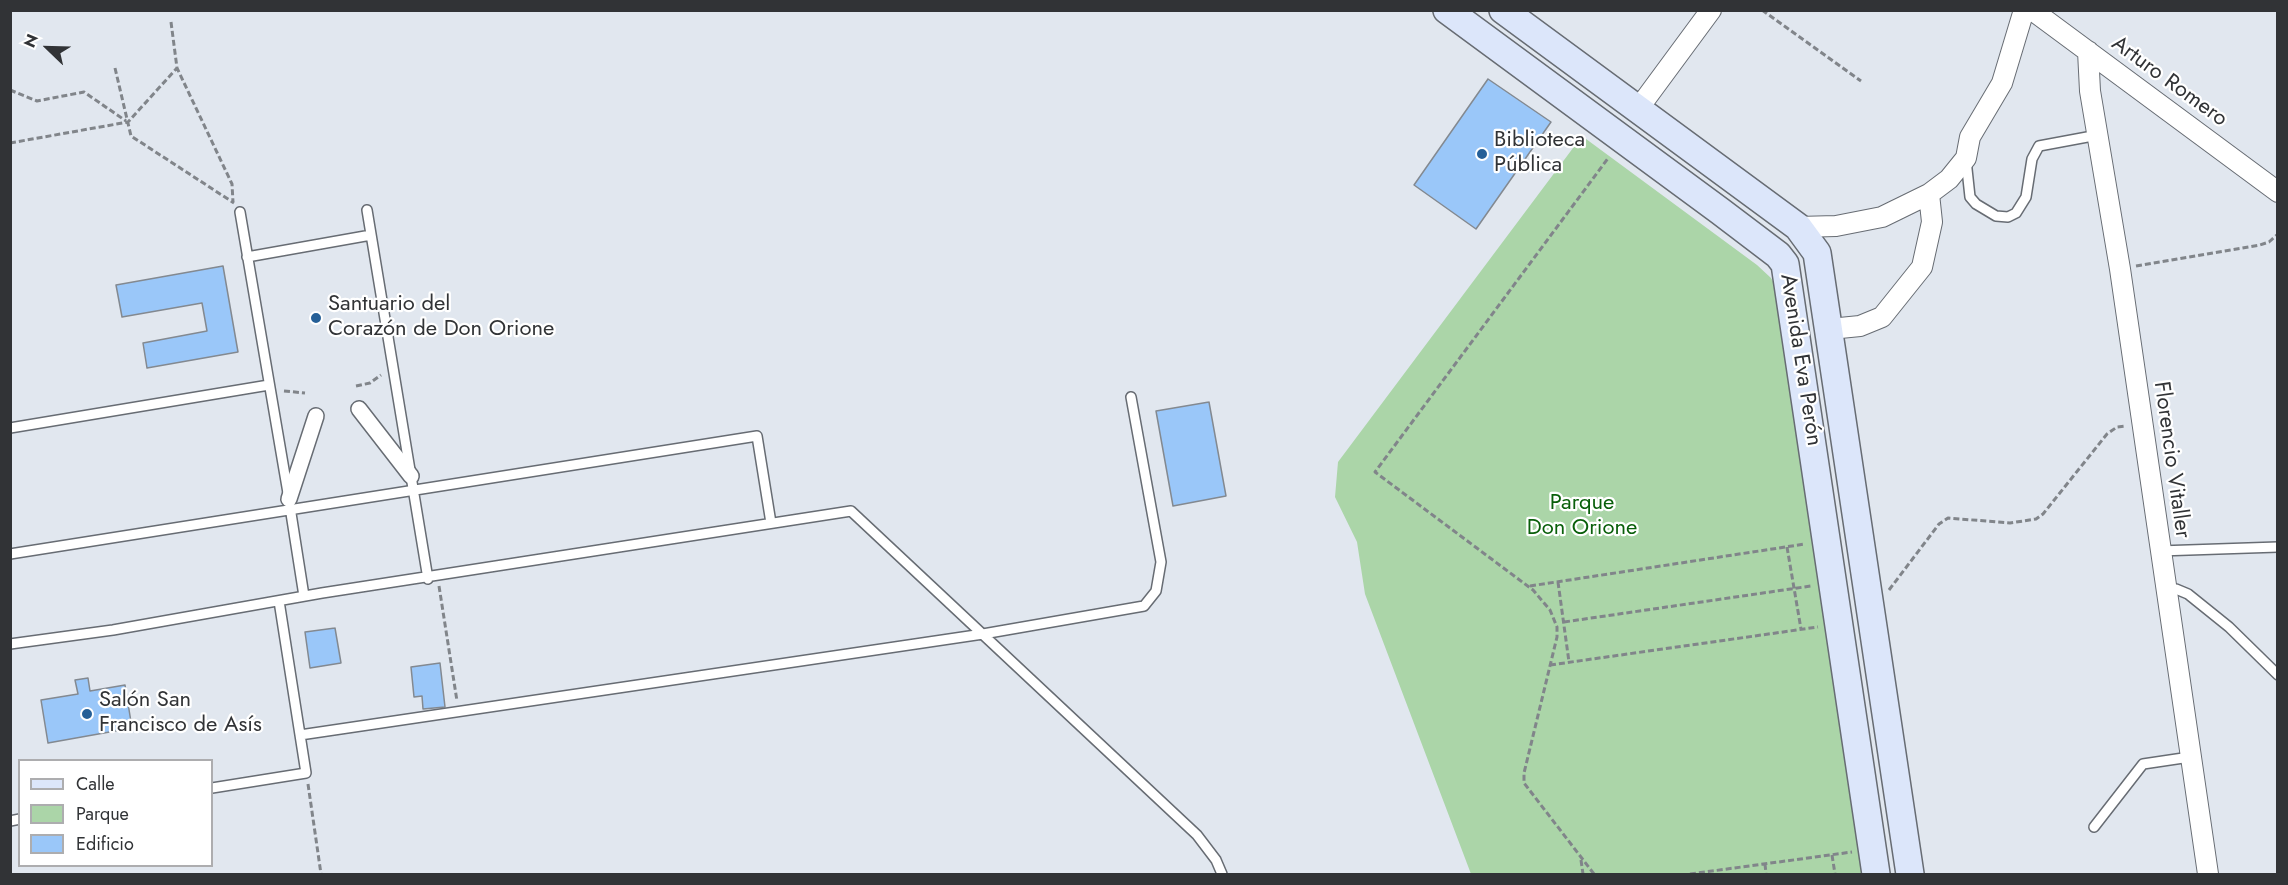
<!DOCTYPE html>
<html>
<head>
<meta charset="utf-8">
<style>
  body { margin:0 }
  #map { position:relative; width:2288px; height:885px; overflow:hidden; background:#e1e7ef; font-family:Jost,sans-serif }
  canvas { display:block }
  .frame { position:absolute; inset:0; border:12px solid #313336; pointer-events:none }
  .legend { position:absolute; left:18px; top:759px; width:195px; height:108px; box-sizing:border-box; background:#fff; border:2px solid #adadaf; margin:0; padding:8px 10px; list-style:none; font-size:18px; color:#313336 }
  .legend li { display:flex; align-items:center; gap:12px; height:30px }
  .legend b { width:30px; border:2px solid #adadaf }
  .north { position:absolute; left:18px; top:18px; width:60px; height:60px; -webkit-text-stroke:4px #fff; paint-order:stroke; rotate:293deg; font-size:16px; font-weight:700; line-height:24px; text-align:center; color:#313336 }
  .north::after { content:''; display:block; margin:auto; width:21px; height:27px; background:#313336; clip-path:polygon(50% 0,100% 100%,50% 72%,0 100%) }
</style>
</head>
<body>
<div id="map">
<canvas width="2288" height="885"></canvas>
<div class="frame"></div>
<ul class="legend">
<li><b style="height:8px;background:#dce6fa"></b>Calle</li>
<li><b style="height:16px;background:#abd5a8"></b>Parque</li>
<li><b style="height:16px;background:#9ac7f9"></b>Edificio</li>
</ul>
<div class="north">N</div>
</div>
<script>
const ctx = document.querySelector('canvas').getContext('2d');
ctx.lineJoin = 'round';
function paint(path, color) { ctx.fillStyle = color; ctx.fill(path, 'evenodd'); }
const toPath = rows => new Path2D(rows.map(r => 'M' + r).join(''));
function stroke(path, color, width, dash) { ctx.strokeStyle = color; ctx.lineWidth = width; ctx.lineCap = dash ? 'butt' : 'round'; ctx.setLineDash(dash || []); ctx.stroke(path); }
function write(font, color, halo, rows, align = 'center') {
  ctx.font = font + ' Jost,sans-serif'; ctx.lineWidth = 4.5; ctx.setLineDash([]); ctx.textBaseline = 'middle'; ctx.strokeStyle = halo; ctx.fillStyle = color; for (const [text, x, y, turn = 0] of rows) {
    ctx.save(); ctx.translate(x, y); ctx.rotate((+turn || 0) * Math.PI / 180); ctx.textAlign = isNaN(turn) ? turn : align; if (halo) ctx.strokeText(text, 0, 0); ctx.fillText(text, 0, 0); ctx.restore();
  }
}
paint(toPath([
  [1582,136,1757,265,1771,278,1776,287,1864,874,1471,874,1365,594,1357,542,1335,497,1338,462]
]), '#abd5a8');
const building = toPath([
  [1488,79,1551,122,1476,229,1414,185,1488,79],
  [223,266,238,352,147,368,143,343,207,331,202,303,122,317,116,285,223,266],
  [1209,402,1226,496,1173,506,1156,411,1209,402],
  [335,628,341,663,310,668,305,632,335,628],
  [440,663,445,707,423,709,422,696,414,697,411,667,440,663],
  [88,678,90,691,125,685,132,728,48,743,41,700,78,694,75,680,88,678]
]);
paint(building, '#9ac7f9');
stroke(building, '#838990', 1.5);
const service = toPath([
  [1966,160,1970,197,1976,204,1996,216,2008,217,2016,213,2026,197,2032,159,2039,146,2098,135],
  [367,210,428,579],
  [240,212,288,493],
  [247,257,371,235],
  [10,428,269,385],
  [290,507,304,596],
  [2159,551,2278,547],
  [10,554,757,436,771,523],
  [2165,591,2176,589,2188,594,2229,627,2278,675],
  [10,644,113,630,322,593,851,511,1197,835,1216,860,1222,874],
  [300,735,983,634,1144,606,1156,591,1161,562,1131,397],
  [212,788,306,773,279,601],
  [10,821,20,819],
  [2094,827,2143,764,2190,757]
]);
const pedestrian = toPath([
  [359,409,411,476],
  [289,499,316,416]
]);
const minor = toPath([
  [2032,10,2278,192],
  [2088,51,2090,91,2120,269,2208,874],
  [1638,109,1711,10],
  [1798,227,1836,226,1882,217,1929,194,1949,179,1966,158,1970,137,2002,83,2024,10],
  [1830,329,1860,326,1882,317,1922,267,1932,222,1929,194]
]);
const secondary = toPath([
  [1447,10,1720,211,1778,255,1785,264,1876,874],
  [1503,10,1798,227,1817,253,1910,874]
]);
stroke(service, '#676c73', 12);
stroke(pedestrian, '#676c73', 18);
stroke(minor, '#676c73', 22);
stroke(secondary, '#676c73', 30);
stroke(toPath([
  [1762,10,1861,81],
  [171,22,177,68,232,184,233,202],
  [115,68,131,136,234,203],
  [10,90,37,101,84,92,126,121],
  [10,143,128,122,177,68],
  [2136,266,2260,245,2269,242,2278,234],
  [356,386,370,383,381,375],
  [284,391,305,393],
  [1787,547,1801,629],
  [1558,582,1569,662],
  [439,586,457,701],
  [1530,586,1805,544],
  [1889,590,1939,524,1948,518,2010,523,2036,519,2043,514,2107,434,2117,427,2126,426],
  [1564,622,1811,586],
  [1550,665,1818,627],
  [308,784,321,874],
  [1832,855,1835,874],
  [1581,860,1583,874],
  [1765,864,1766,874],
  [1594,874,1524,783,1524,773,1557,637,1557,627,1550,610,1533,590,1375,472,1609,157],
  [1690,874,1852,852]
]), '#81858a', 3, [6, 3]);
stroke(service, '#fff', 9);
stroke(pedestrian, '#fff', 15);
stroke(minor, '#fff', 20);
stroke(secondary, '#dce6fa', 27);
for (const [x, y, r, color] of [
  [1482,154,6,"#255f97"],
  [316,318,6,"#255f97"],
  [87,714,6,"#255f97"]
]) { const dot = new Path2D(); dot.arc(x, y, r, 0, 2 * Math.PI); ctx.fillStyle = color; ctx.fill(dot); stroke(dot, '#fff', 2); }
write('22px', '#313336', '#fff', [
  ["Arturo Romero",2169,82,36],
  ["Avenida Eva Perón",1800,360,81],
  ["Florencio Vitaller",2171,460,82]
]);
write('22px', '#313336', '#fff', [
  ["Biblioteca",1494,141],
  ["Pública",1494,166],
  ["Santuario del",328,305],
  ["Corazón de Don Orione",328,330],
  ["Salón San",99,701],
  ["Francisco de Asís",99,726]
], 'left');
write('22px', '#095f0a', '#fff', [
  ["Parque",1582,504],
  ["Don Orione",1582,529]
]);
</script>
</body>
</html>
